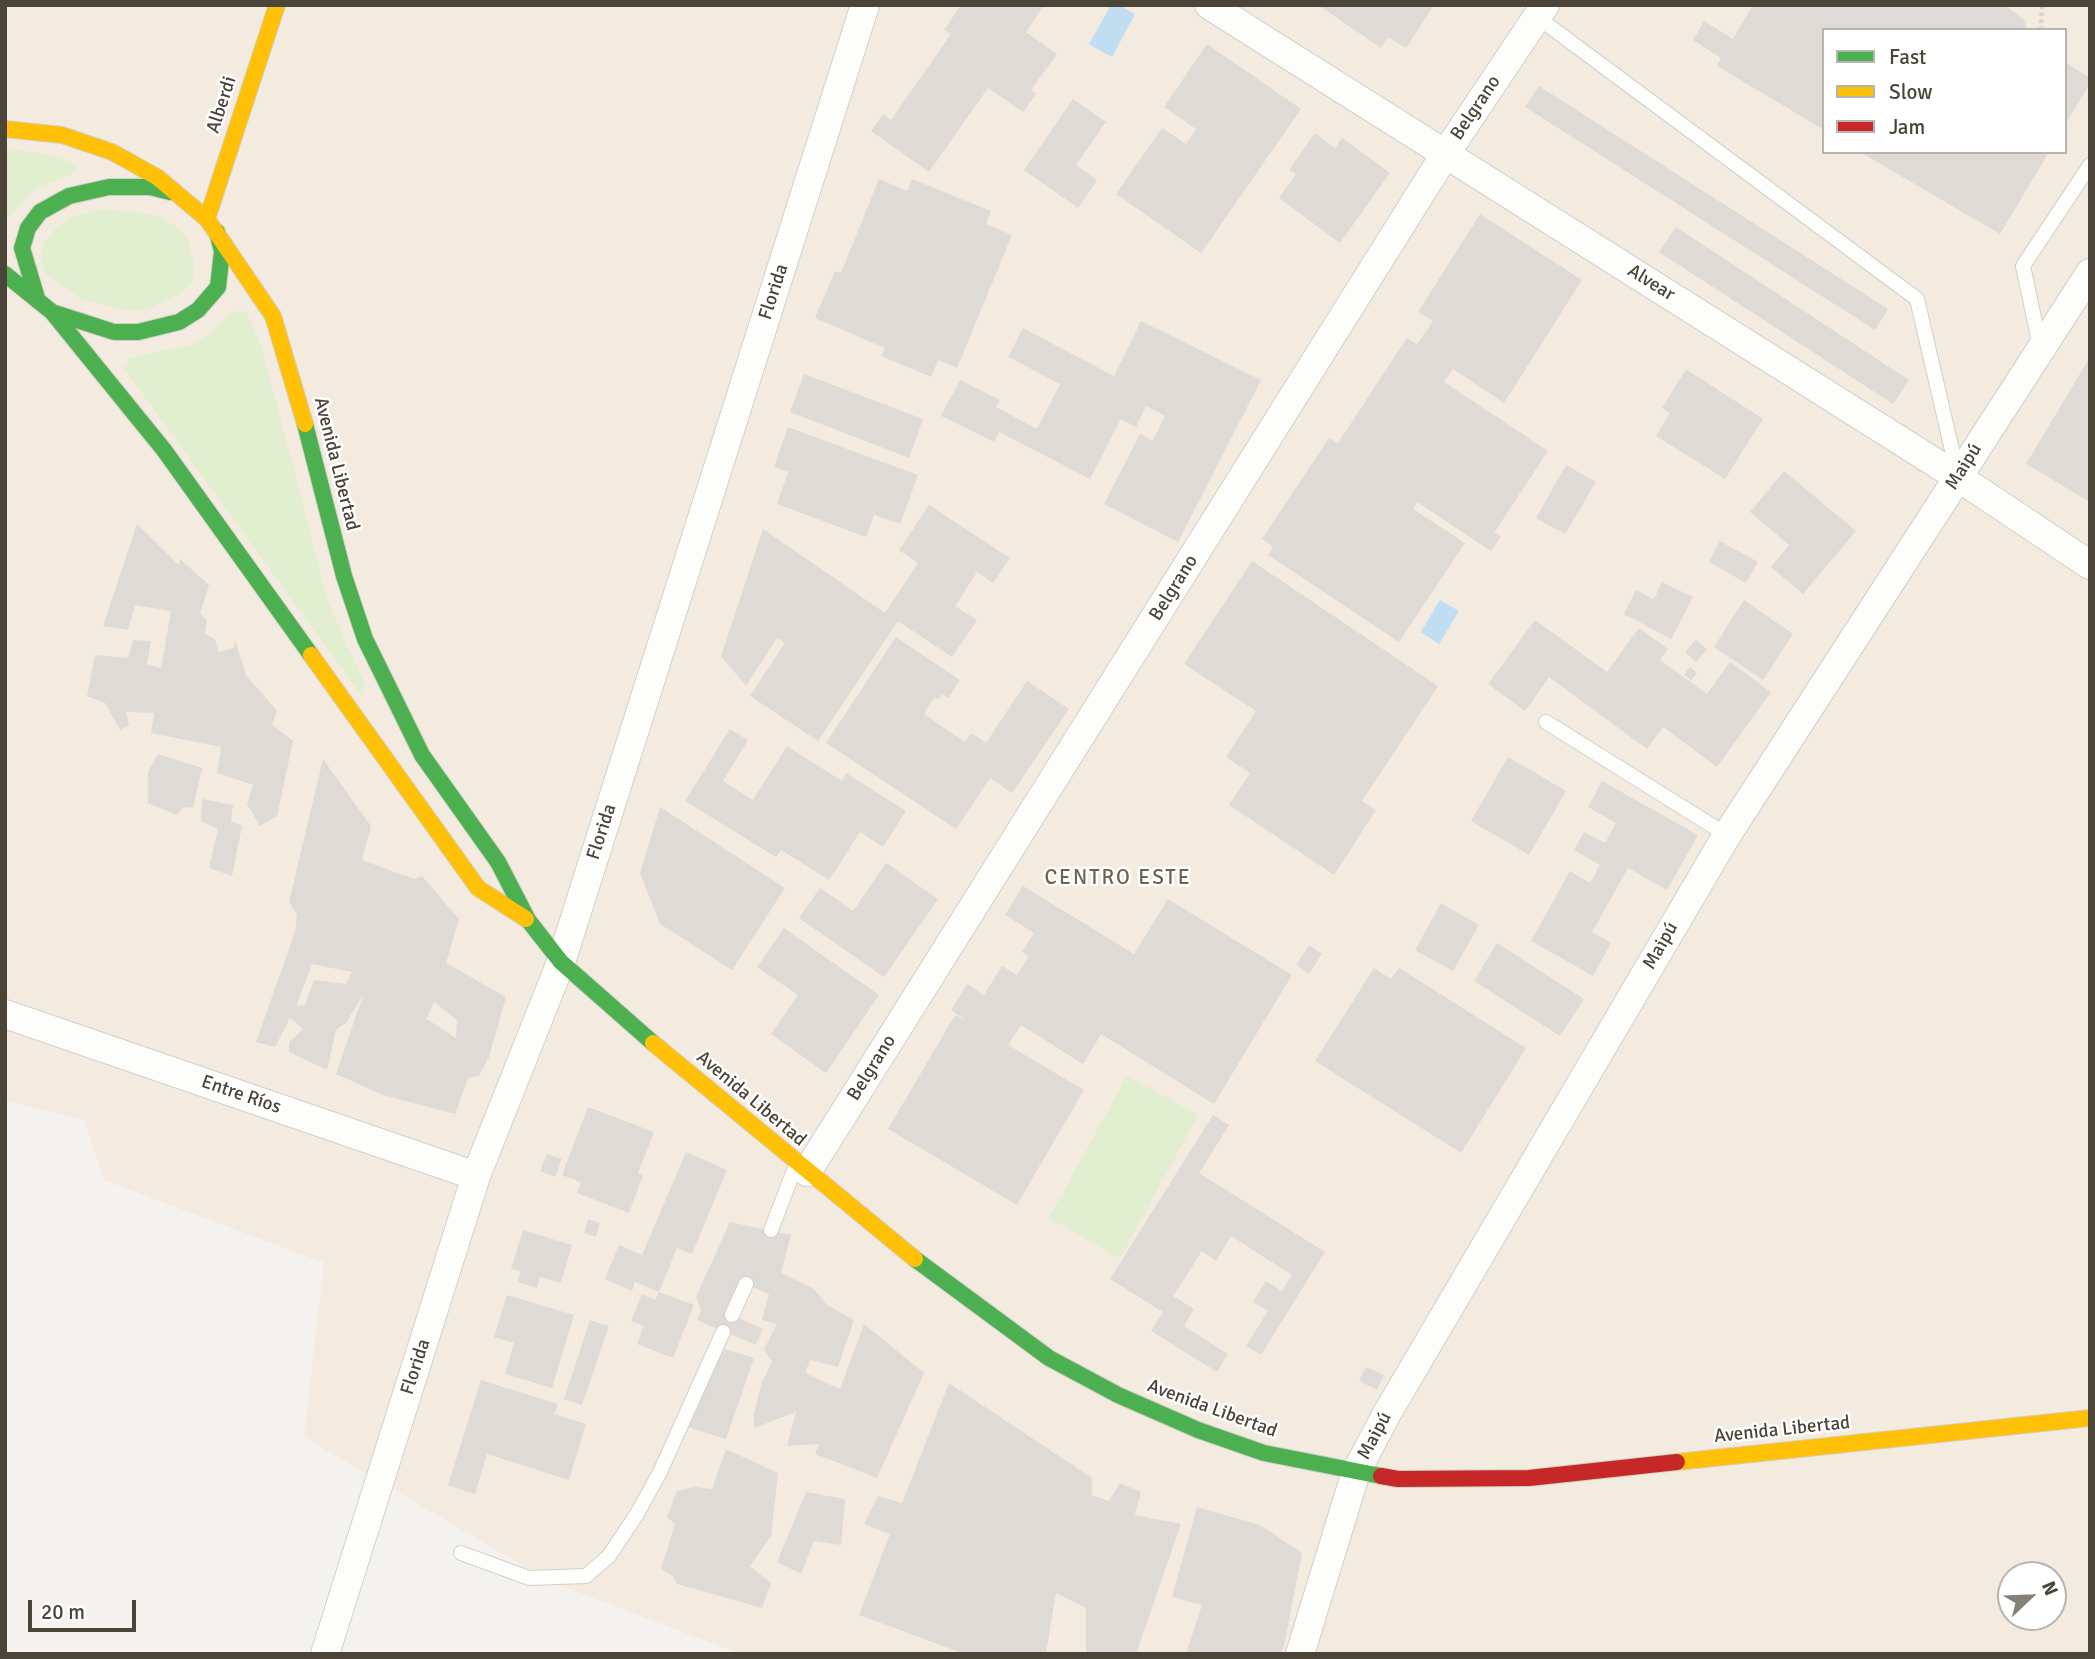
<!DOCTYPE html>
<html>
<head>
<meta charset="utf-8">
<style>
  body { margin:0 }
  #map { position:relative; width:2095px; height:1659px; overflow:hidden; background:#f4f2ee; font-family:Signika,sans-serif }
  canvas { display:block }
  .frame { position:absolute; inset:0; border:7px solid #4b4439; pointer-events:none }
  .legend { position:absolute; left:1822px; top:28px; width:245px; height:126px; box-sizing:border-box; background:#fff; border:2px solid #b7b4b0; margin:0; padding:9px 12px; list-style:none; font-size:21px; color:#4b4439 }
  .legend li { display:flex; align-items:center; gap:14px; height:35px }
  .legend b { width:35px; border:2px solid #b7b4b0 }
  .north { position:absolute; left:1997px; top:1561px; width:70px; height:70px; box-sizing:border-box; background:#fff; border:2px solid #b7b4b0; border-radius:50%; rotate:67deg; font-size:19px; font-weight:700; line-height:28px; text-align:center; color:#4b4439 }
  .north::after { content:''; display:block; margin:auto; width:24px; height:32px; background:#868178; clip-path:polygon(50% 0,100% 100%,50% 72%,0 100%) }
  .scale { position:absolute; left:28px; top:1600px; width:108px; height:32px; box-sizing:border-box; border:4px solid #4b4439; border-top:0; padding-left:9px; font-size:21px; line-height:24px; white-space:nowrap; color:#4b4439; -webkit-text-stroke:5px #fff; paint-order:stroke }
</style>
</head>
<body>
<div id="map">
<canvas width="2095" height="1659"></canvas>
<div class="frame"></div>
<ul class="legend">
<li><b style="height:9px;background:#4caf50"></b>Fast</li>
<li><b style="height:9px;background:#ffc107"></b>Slow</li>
<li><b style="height:9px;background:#c62828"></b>Jam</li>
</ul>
<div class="north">N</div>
<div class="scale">20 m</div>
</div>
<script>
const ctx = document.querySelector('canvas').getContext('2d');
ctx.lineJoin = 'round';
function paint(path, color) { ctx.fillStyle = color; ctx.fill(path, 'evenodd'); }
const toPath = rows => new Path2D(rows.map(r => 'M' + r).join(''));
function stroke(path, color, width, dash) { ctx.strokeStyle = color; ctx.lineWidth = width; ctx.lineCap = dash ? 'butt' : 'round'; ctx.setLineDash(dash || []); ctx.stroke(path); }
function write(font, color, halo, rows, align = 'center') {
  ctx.font = font + ' Signika,sans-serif'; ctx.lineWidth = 5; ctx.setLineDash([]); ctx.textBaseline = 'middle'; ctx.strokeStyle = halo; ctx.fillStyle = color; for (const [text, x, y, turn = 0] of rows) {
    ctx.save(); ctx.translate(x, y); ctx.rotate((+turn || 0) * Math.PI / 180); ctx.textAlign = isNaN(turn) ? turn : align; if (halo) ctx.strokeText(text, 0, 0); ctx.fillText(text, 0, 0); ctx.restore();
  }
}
paint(toPath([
  [5,5,2090,5,2090,1654,740,1654,549,1581,304,1437,324,1263,104,1180,84,1120,5,1101],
  [1824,30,2065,30,2065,152,1824,152],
  [2011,1575,2053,1575,2053,1617,2011,1617]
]), '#f3ebdf');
paint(toPath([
  [5,148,51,155,77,165,75,173,36,188,5,221],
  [100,209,152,214,173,224,186,235,195,265,192,281,182,293,147,310,129,311,82,299,46,275,40,258,45,242,57,227,72,217],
  [241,311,247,314,262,347,328,602,365,685,362,696,123,367,130,358,190,345,208,335,232,312],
  [1127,1076,1198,1115,1120,1258,1049,1218]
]), '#e1eecf');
paint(toPath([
  [1111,5,1119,5,1135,14,1112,57,1083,41,1089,44],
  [1440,600,1459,611,1439,644,1421,632]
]), '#c0ddf1');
paint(toPath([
  [961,5,1044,5,1026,32,1057,54,1031,90,1036,94,1023,112,988,88,929,172,871,131,883,114,891,120,951,34,944,30],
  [1318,5,1434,5,1406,48,1388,37,1381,48],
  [1753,5,2005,5,2024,20,2027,30,1824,30,1824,130,1717,66,1721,58,1693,40,1704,21,1733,39],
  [1207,44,1301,109,1201,253,1116,194,1162,128,1186,144,1196,129,1164,107],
  [2065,62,2090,78,2090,83,2065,125],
  [1539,86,1888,309,1875,330,1525,107],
  [1073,99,1106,122,1076,165,1097,180,1078,208,1024,170],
  [1315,133,1335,148,1342,138,1390,173,1340,243,1279,198,1296,174,1289,170],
  [1860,152,2049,152,2000,234],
  [879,179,907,191,912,179,991,211,986,224,1012,235,957,368,938,360,931,377,881,356,885,348,815,318,835,271,841,273],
  [1480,214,1582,280,1504,403,1453,369,1444,382,1548,451,1494,533,1501,536,1491,551,1417,502,1413,509,1465,543,1399,642,1268,555,1273,547,1262,539,1329,438,1338,443,1407,338,1417,344,1433,321,1418,312],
  [1676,227,1909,380,1893,404,1659,252],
  [1141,321,1261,380,1178,542,1104,504,1140,434,1153,441,1165,416,1146,406,1136,427,1121,419,1090,479,999,432,994,442,941,416,960,380,1000,400,996,407,1037,429,1060,384,1008,357,1023,328,1114,376],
  [2090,357,2090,502,2026,464],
  [1686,369,1763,419,1725,479,1656,436,1670,413,1662,408],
  [804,374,923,419,909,458,790,412],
  [788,427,918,475,900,524,874,515,866,537,777,504,788,472,774,467],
  [1566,465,1596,482,1565,534,1536,518],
  [1784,471,1856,531,1803,594,1771,567,1789,545,1750,512],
  [929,505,1010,558,993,583,977,572,955,606,977,620,952,657,898,621,818,741,750,696,785,643,777,638,746,686,721,656,763,529,885,613,918,563,899,550],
  [137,524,179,565,180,559,209,585,200,614,207,620,205,634,215,639,218,652,234,648,235,640,246,675,277,711,272,725,293,741,277,816,260,826,247,804,253,785,217,773,221,747,151,733,154,713,126,712,129,725,120,730,105,703,87,696,95,655,128,658,133,640,151,641,147,664,161,668,171,611,135,605,128,630,103,626],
  [1720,541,1758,562,1746,583,1709,562],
  [1252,561,1438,686,1362,801,1376,810,1334,875,1229,805,1250,773,1226,757,1256,711,1184,664],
  [1662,582,1693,597,1671,639,1624,614,1636,590,1654,599],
  [1744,600,1793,634,1763,680,1714,647],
  [1535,620,1607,672,1639,628,1668,649,1660,660,1707,694,1730,662,1771,692,1717,767,1663,727,1647,749,1549,677,1525,711,1488,684],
  [896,637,960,680,948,698,942,694,938,700,934,697,924,714,965,742,971,733,986,743,1027,681,1069,709,1012,793,990,778,956,829,826,743],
  [1696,640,1707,649,1696,662,1685,652],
  [1690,667,1697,673,1691,680,1684,675],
  [730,729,748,740,723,781,753,800,787,746,842,781,846,773,906,811,883,847,860,832,829,880,781,850,776,857,685,801],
  [158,754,202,768,193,808,183,807,177,815,148,803,148,772],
  [1508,757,1566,791,1529,855,1471,821],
  [323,759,371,826,362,860,414,879,422,876,459,919,446,963,506,997,489,1057,479,1076,468,1078,455,1114,383,1095,336,1074,363,995,346,1023,336,1030,327,1070,289,1052,289,1042,303,1029,290,1018,275,1047,256,1042,295,932,297,915,289,902],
  [312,964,352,972,346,984,314,980,305,1005,296,1006],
  [434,1002,457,1020,456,1038,422,1016,427,1018],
  [1602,781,1698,835,1667,890,1628,868,1592,932,1611,943,1593,976,1531,941,1570,871,1590,883,1600,865,1574,850,1584,832,1605,843,1616,823,1588,807],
  [202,799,233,805,231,821,242,826,232,876,209,868,218,829,201,821],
  [660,807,785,888,732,970,660,924,640,873],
  [886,863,938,899,884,977,799,918,820,888,853,911],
  [1023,886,1134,954,1168,899,1292,975,1214,1104,1101,1034,1083,1064,1021,1025,1008,1045,1084,1090,1017,1205,888,1129,955,1015,968,1022,951,1010,967,984,984,995,1002,966,1017,975,1029,956,1022,952,1034,933,1005,915],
  [1441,903,1479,925,1453,971,1415,950],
  [784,928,879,995,826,1073,771,1034,798,995,757,967],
  [1497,943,1584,999,1560,1036,1474,981],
  [1309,945,1322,954,1309,974,1296,965],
  [1374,968,1391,979,1399,968,1526,1048,1461,1153,1315,1061],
  [588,1107,654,1132,638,1173,643,1175,629,1213,577,1193,581,1182,562,1175],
  [1213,1115,1229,1125,1199,1173,1325,1252,1261,1355,1246,1346,1268,1311,1253,1302,1266,1281,1282,1291,1292,1275,1231,1236,1216,1261,1202,1251,1173,1296,1194,1309,1184,1326,1228,1354,1217,1372,1151,1331,1163,1312,1110,1279],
  [686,1152,727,1170,692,1254,677,1248,659,1292,635,1282,632,1291,605,1279,619,1245,642,1255],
  [547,1154,562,1159,555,1177,540,1171],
  [588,1219,600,1223,596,1237,584,1233],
  [730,1222,791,1235,781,1273,814,1289,827,1305,854,1320,838,1367,810,1360,805,1373,840,1389,864,1324,924,1373,877,1478,815,1454,819,1444,787,1446,796,1412,754,1428,754,1414,761,1385,772,1362,764,1349,777,1324,762,1320,769,1294,741,1282,727,1313,763,1329,756,1345,697,1320,701,1310,696,1297],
  [523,1230,572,1245,561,1283,540,1277,537,1288,518,1282,520,1271,511,1269],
  [659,1292,694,1305,673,1358,637,1344,644,1326,631,1321,642,1294,655,1300],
  [507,1295,574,1315,552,1388,505,1374,514,1343,494,1337],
  [590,1320,609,1326,582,1405,564,1399],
  [718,1347,754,1358,726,1439,688,1427],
  [1366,1367,1384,1375,1377,1390,1359,1381],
  [481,1380,558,1404,554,1414,586,1424,569,1480,487,1454,475,1494,448,1485],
  [949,1383,1092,1478,1092,1495,1109,1501,1120,1483,1141,1492,1135,1515,1181,1524,1136,1654,1086,1654,1086,1608,1056,1593,1046,1654,965,1654,859,1615,890,1534,864,1524,878,1496,902,1503],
  [726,1449,778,1473,771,1536,750,1566,771,1583,762,1608,677,1584,674,1577,661,1569,675,1524,667,1517,677,1491,695,1487,712,1489],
  [806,1492,845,1499,841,1545,814,1541,801,1574,777,1562],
  [1197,1507,1260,1525,1302,1553,1284,1646,1280,1654,1186,1654,1202,1605,1172,1597]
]), '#dedbd6');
const lane = toPath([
  [1537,17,1917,299,1958,476],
  [2040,346,2023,266,2090,165],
  [1546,722,1727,835],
  [771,1230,796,1165],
  [732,1315,746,1284],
  [461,1553,529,1578,586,1576,609,1556,637,1514,660,1472,723,1332]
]);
const street = toPath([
  [1209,5,1958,477,2090,565],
  [5,1014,476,1176],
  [807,1172,1446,153,1545,5],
  [325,1654,476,1176,561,962,865,5],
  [1300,1654,1356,1472,1386,1415,1727,835,2090,273]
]);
const fast = toPath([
  [5,274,52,312,164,450,311,655],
  [37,298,22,248,28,228,40,212,69,196,109,187,150,187,170,192],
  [52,312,114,332,138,332,179,322,198,310,218,287,222,251,217,232],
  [305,424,344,576,365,639,422,755,498,862,528,920,561,962,653,1043],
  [915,1259,1049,1358,1118,1395,1198,1430,1264,1453,1381,1476]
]);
const slow = toPath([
  [5,129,62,135,112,152,157,177,207,219,273,316,305,424],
  [207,219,277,5],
  [311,655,478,888,526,919],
  [653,1043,915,1259],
  [1677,1462,2090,1418]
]);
const jam = toPath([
  [1381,1476,1398,1479,1529,1478,1677,1462]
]);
stroke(lane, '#d2d0cb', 16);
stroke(street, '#d2d0cb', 30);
stroke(fast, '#d3cfc5', 18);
stroke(slow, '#d3cfc5', 18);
stroke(jam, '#d3cfc5', 18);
stroke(toPath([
  [2041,30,2042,5]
]), '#d3d2cc', 4.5, [3.5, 3.5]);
stroke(lane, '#fdfdfc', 14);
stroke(street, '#fdfdfc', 28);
stroke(fast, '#4caf50', 16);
stroke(slow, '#ffc107', 16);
stroke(jam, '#c62828', 16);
write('19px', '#4b4439', '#fff', [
  ["Alberdi",222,105,-72],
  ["Belgrano",1476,108,-56],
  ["Alvear",1651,283,32],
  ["Florida",774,292,-72],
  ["Avenida Libertad",336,464,76],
  ["Maipú",1964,467,-58],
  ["Belgrano",1174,588,-58],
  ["Florida",602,832,-72],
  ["Maipú",1661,946,-60],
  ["Belgrano",872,1068,-58],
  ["Entre Ríos",241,1095,19],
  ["Avenida Libertad",751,1099,40],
  ["Florida",416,1367,-72],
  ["Avenida Libertad",1212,1409,20],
  ["Avenida Libertad",1782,1430,-6],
  ["Maipú",1375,1436,-62]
]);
ctx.letterSpacing = '2px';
write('21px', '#6e6250', '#fff', [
  ["CENTRO ESTE",1118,878]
]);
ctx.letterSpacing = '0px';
</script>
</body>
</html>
